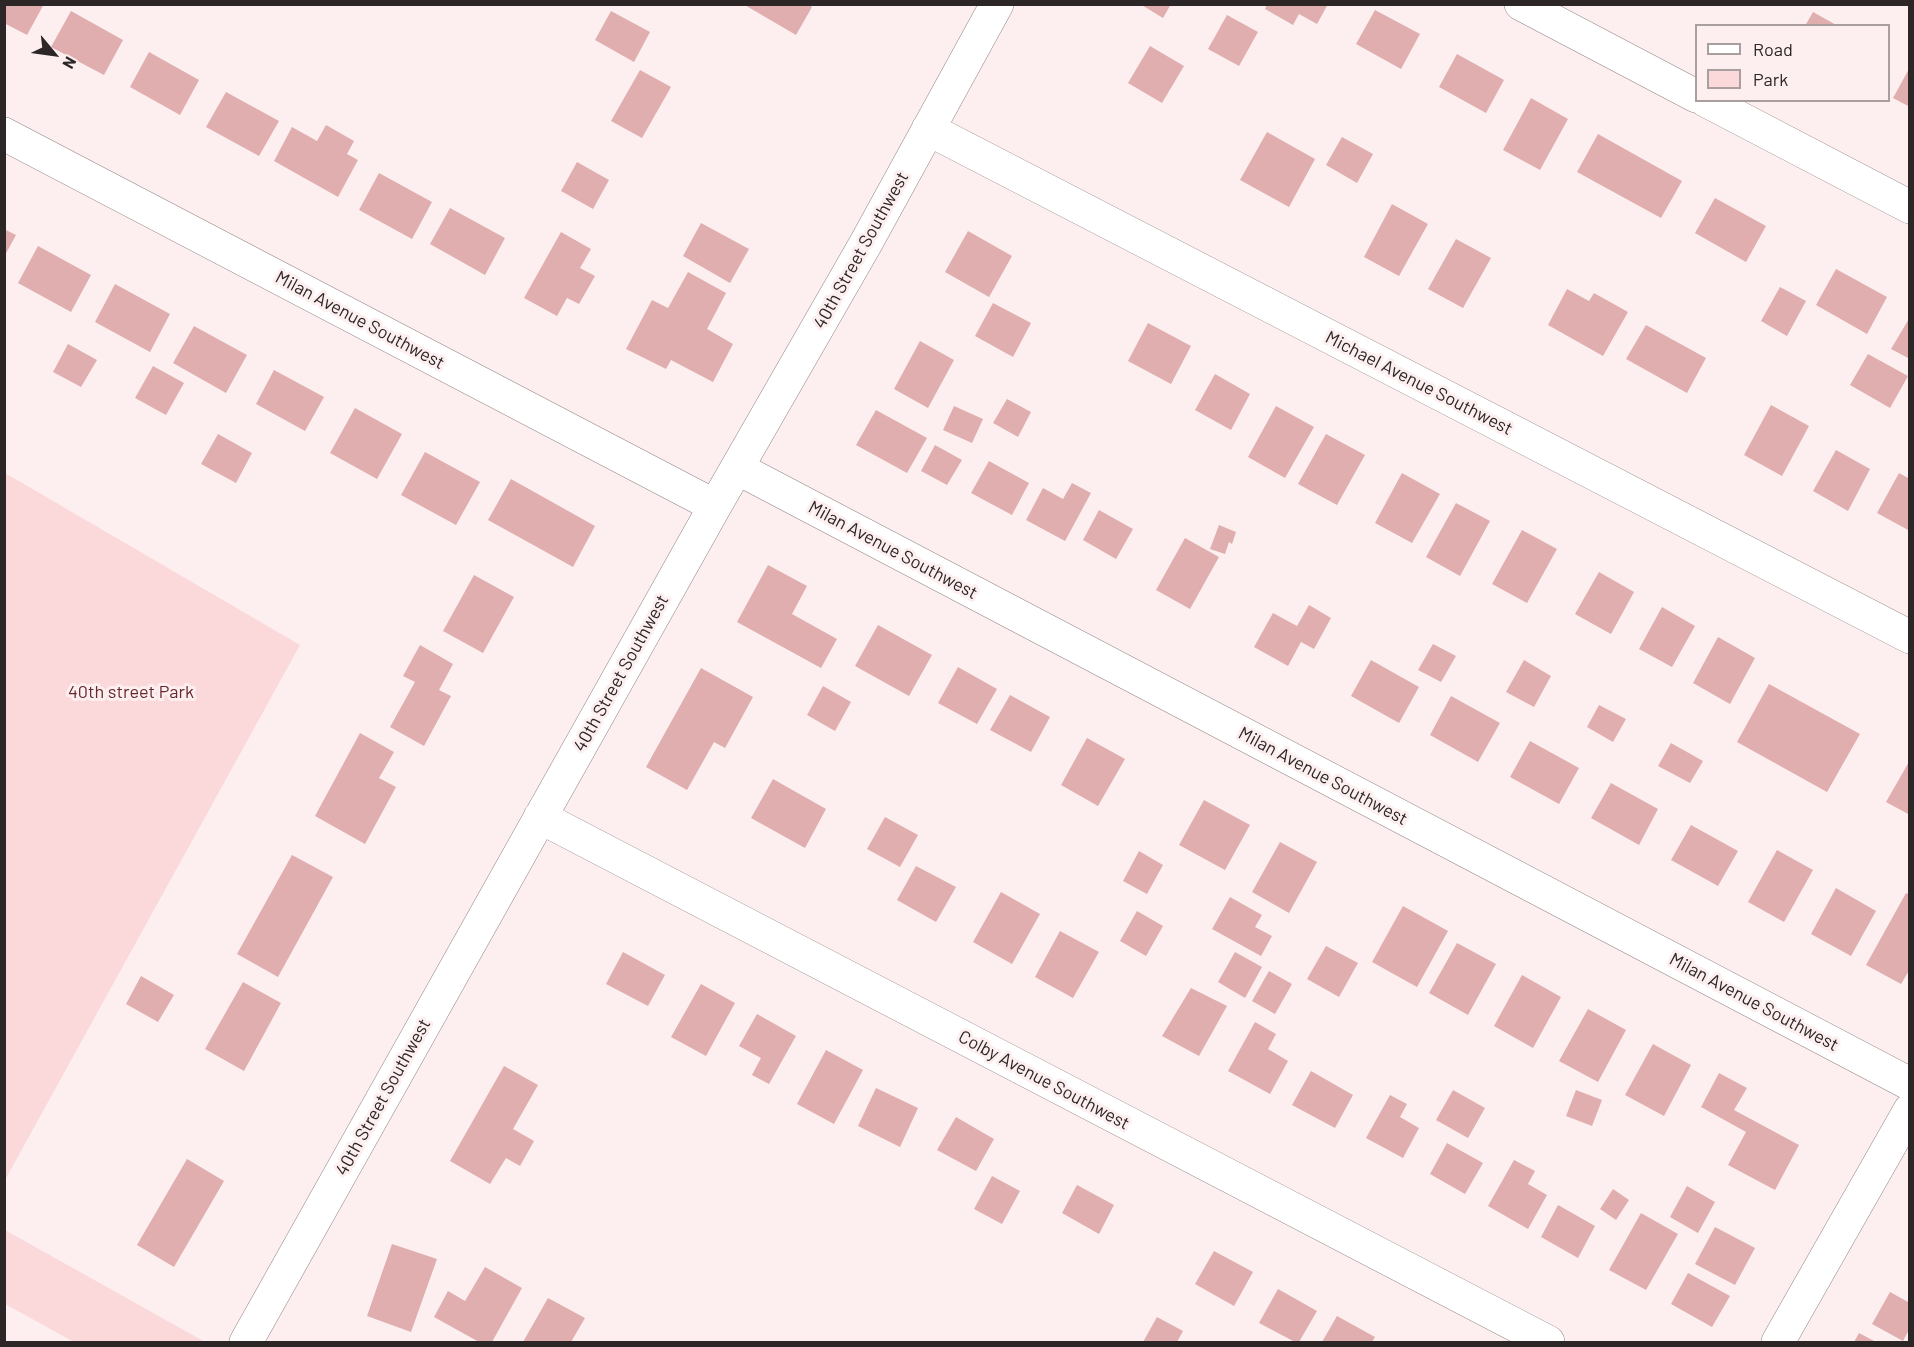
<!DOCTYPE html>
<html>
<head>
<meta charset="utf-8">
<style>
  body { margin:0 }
  #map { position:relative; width:1914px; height:1347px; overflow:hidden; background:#fdefef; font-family:Barlow,sans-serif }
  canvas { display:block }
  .frame { position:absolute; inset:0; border:6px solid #2c2626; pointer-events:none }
  .legend { position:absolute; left:1695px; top:24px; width:195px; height:78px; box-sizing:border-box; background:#fdefef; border:2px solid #a99f9f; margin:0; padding:8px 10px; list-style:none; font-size:18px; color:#2c2626 }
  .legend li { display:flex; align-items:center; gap:12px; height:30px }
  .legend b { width:30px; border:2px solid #a99f9f }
  .north { position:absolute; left:24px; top:24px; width:60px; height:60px; -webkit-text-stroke:4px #fdefef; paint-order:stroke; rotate:119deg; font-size:16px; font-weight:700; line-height:24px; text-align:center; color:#2c2626 }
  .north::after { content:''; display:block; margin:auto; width:21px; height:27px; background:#2c2626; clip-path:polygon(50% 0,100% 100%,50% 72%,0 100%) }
</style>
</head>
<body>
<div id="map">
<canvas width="1914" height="1347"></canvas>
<div class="frame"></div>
<ul class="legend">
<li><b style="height:8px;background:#fff"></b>Road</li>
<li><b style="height:16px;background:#fbd8d9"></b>Park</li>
</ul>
<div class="north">N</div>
</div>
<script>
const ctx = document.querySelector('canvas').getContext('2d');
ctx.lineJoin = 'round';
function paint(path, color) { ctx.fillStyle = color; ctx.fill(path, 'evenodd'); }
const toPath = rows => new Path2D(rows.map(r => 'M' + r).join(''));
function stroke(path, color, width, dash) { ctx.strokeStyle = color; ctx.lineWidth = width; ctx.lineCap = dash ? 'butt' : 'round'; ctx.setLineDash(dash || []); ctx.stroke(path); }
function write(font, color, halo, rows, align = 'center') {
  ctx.font = font + ' Barlow,sans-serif'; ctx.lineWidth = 6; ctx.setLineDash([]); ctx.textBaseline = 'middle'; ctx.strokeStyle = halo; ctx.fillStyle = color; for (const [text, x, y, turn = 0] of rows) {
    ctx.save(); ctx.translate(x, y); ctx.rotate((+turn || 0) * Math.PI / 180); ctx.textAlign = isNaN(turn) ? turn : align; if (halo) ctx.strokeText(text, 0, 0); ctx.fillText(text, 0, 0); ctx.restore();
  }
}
paint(toPath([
  [5,473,300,645,5,1180],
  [5,1230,205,1342,74,1342,5,1304]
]), '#fbd8d9');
paint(toPath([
  [4,4,44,4,27,35,4,23],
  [743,4,808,4,812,7,796,35],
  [1140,4,1171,4,1163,18],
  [1267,4,1328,4,1317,24,1299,14,1293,25,1265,9],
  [1375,10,1420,34,1401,69,1356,44],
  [71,11,123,40,104,75,51,47],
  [611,11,650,32,634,62,595,40],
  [1813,12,1838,26,1805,26],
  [1227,15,1258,32,1239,66,1208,49],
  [1150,46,1184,66,1162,103,1128,83],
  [149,52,199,80,180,115,130,87],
  [1457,54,1504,80,1486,113,1439,87],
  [1910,67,1910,107,1893,98],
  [640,70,671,87,642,138,611,121],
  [226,92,279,121,259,156,206,127],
  [1531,98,1568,119,1540,170,1503,150],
  [326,125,354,141,347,154,358,160,338,197,274,161,292,127,317,141],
  [1267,132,1315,159,1289,207,1240,180],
  [1598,134,1682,181,1661,218,1577,172],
  [1342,137,1373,154,1357,183,1326,165],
  [577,162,609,180,593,209,561,191],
  [379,173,432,202,412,239,359,210],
  [1715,198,1766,226,1746,262,1695,233],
  [1392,204,1428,224,1399,276,1364,257],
  [450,208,505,238,485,275,430,244],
  [701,223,749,249,730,283,683,256],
  [4,229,16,235,4,257],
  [968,231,1012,256,989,297,945,272],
  [561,232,591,249,580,268,595,276,579,304,567,298,557,316,524,298],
  [1456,239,1491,258,1463,308,1428,289],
  [38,246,91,275,71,312,18,283],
  [1836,269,1887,297,1867,334,1816,305],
  [688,272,726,293,707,329,733,344,713,382,671,360,666,369,626,349,652,300,668,308],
  [115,284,170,314,150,352,95,322],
  [1780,287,1806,301,1787,336,1761,321],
  [1567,289,1589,301,1594,293,1628,312,1603,356,1548,325],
  [993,303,1031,323,1013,357,975,336],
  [1910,317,1910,359,1891,349],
  [1148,323,1191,346,1171,384,1128,361],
  [1646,325,1706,358,1687,393,1626,359],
  [194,326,247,355,226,393,173,363],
  [920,341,954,360,928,408,894,389],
  [68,344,97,360,81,387,53,372],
  [1868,354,1908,376,1890,408,1850,385],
  [153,366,184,383,166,415,135,398],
  [274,370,324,397,305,431,256,404],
  [1215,374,1250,394,1231,430,1195,410],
  [1007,399,1031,412,1018,437,993,423],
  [1771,405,1809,426,1782,476,1744,455],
  [954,406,983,419,972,443,943,430],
  [1276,406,1314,427,1285,478,1248,457],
  [355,408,402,434,377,479,330,453],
  [876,410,927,438,907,473,856,445],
  [218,434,252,453,236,483,201,464],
  [1326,434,1365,455,1337,505,1298,484],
  [935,445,962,460,947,485,921,471],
  [1836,450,1870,469,1848,511,1813,491],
  [425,452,480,482,456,525,401,495],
  [989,461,1029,483,1012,515,971,493],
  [1402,473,1440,494,1412,543,1375,523],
  [1899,473,1910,479,1910,531,1877,513],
  [511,479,595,526,573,567,488,520],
  [1072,483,1091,493,1065,541,1026,520,1043,488,1063,499],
  [1456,503,1490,521,1460,576,1426,557],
  [1099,510,1133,529,1116,559,1083,540],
  [1219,525,1236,532,1232,544,1229,542,1225,554,1210,549],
  [1522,530,1557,549,1527,603,1492,584],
  [1185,538,1219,557,1190,609,1156,590],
  [768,565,807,586,792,614,837,639,821,668,737,622],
  [1599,572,1634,592,1611,634,1575,614],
  [474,575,514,597,483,653,443,631],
  [1309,605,1331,618,1314,649,1301,642,1288,666,1254,647,1273,613,1297,626],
  [1662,607,1695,626,1672,667,1639,649],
  [878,625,932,655,909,696,855,666],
  [1718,637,1755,658,1730,704,1693,683],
  [1433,644,1456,656,1441,682,1418,670],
  [420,645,453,664,439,690,451,696,424,746,390,727,415,682,403,676],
  [1371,660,1419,687,1399,723,1351,696],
  [1524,660,1551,676,1534,707,1506,692],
  [958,667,997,689,977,724,938,703],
  [701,668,753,697,725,748,714,742,687,790,646,767],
  [1769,684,1860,734,1827,792,1737,742],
  [823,686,851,702,835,731,807,715],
  [1010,695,1050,717,1031,752,990,730],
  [1451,696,1500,723,1478,762,1430,735],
  [1599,705,1626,719,1613,742,1587,727],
  [360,733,394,752,379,778,396,787,365,844,315,816],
  [1087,738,1125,759,1098,806,1061,785],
  [1530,741,1579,768,1559,804,1510,777],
  [1671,743,1703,761,1690,783,1658,766],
  [1910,760,1910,815,1886,802],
  [773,779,826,809,805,848,751,818],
  [1611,783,1658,809,1639,845,1591,818],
  [1204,800,1250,825,1225,870,1179,845],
  [885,817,918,835,900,867,867,849],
  [1691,825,1738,851,1718,886,1671,860],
  [1280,842,1317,862,1289,913,1252,892],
  [1777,850,1813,870,1784,922,1748,902],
  [1139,851,1163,865,1147,894,1123,881],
  [292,855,333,877,278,977,237,954],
  [916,866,956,887,936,922,897,900],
  [1836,888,1876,911,1851,956,1811,934],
  [1001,892,1040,914,1012,964,973,942],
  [1906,893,1910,895,1910,969,1901,984,1866,965],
  [1230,897,1262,915,1255,927,1272,936,1261,956,1212,929],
  [1403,906,1448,931,1417,987,1372,962],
  [1137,911,1163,926,1146,956,1120,941],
  [1060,931,1099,952,1073,998,1035,977],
  [1457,943,1496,964,1468,1015,1429,993],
  [1326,946,1358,963,1339,997,1307,979],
  [623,952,665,975,648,1006,606,984],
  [1235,952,1262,967,1245,998,1218,982],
  [1269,971,1292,984,1275,1014,1252,1001],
  [1522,975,1561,997,1533,1048,1494,1026],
  [141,976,174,995,158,1022,126,1004],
  [243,982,281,1003,244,1071,205,1049],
  [701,984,735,1003,706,1056,671,1037],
  [1191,988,1227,1006,1199,1056,1162,1036],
  [1588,1009,1626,1030,1598,1082,1559,1061],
  [757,1014,796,1036,769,1084,752,1075,761,1058,739,1046],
  [1255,1022,1276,1034,1268,1049,1288,1061,1270,1094,1228,1071],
  [1653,1044,1691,1065,1664,1116,1625,1095],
  [826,1050,863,1070,834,1124,797,1104],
  [504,1066,538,1085,513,1129,534,1141,520,1166,506,1158,490,1184,450,1161],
  [1311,1071,1353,1095,1335,1128,1292,1105],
  [1719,1073,1747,1088,1734,1110,1799,1145,1775,1190,1728,1165,1746,1132,1701,1107],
  [876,1088,918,1108,900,1147,858,1126],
  [1453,1090,1485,1108,1468,1138,1436,1120],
  [1576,1090,1602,1100,1592,1126,1566,1116],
  [1390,1095,1407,1104,1400,1117,1419,1128,1403,1158,1366,1138],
  [956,1117,994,1139,976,1171,937,1150],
  [1447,1143,1483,1163,1465,1194,1430,1174],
  [187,1159,224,1181,174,1267,137,1245],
  [1514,1160,1535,1171,1528,1184,1547,1195,1528,1229,1488,1206],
  [992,1176,1020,1191,1002,1224,974,1209],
  [1077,1185,1114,1205,1099,1234,1062,1213],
  [1687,1186,1715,1202,1698,1233,1670,1217],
  [1613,1189,1629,1200,1616,1220,1600,1209],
  [1558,1205,1595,1226,1578,1258,1541,1237],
  [1641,1213,1678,1234,1646,1290,1609,1270],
  [1715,1227,1755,1248,1735,1285,1695,1264],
  [392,1244,437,1259,411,1332,367,1316],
  [1214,1251,1253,1272,1234,1306,1195,1284],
  [485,1267,522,1288,492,1342,479,1342,434,1317,448,1291,465,1301],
  [1688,1273,1730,1296,1712,1327,1671,1304],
  [1278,1289,1317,1311,1299,1342,1295,1342,1259,1323],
  [1890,1292,1910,1303,1910,1328,1903,1341,1872,1324],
  [548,1298,585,1318,571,1342,523,1342],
  [1337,1316,1375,1337,1372,1342,1322,1342],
  [1157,1317,1183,1331,1177,1342,1143,1342],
  [1859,1333,1876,1342,1854,1342]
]), '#e0aeae');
const minor = toPath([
  [1521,4,1696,96],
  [1705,100,1910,207],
  [928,129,1910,637],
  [4,134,715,506],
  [737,468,1910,1084],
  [540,817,1548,1342],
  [246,1342,715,506,866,243,997,4],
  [1778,1342,1910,1110]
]);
stroke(minor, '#928585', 34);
stroke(minor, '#fff', 33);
write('18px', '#2c2626', '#fdefef', [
  ["40th Street Southwest",861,250,-61],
  ["Milan Avenue Southwest",360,320,28],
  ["Michael Avenue Southwest",1419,383,27],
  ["Milan Avenue Southwest",893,550,28],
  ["40th Street Southwest",621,673,-61],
  ["Milan Avenue Southwest",1323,776,28],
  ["Milan Avenue Southwest",1754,1002,28],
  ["Colby Avenue Southwest",1044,1080,28],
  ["40th Street Southwest",383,1097,-61]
]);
write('18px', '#66292e', '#fdefef', [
  ["40th street Park",131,692]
]);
</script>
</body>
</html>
